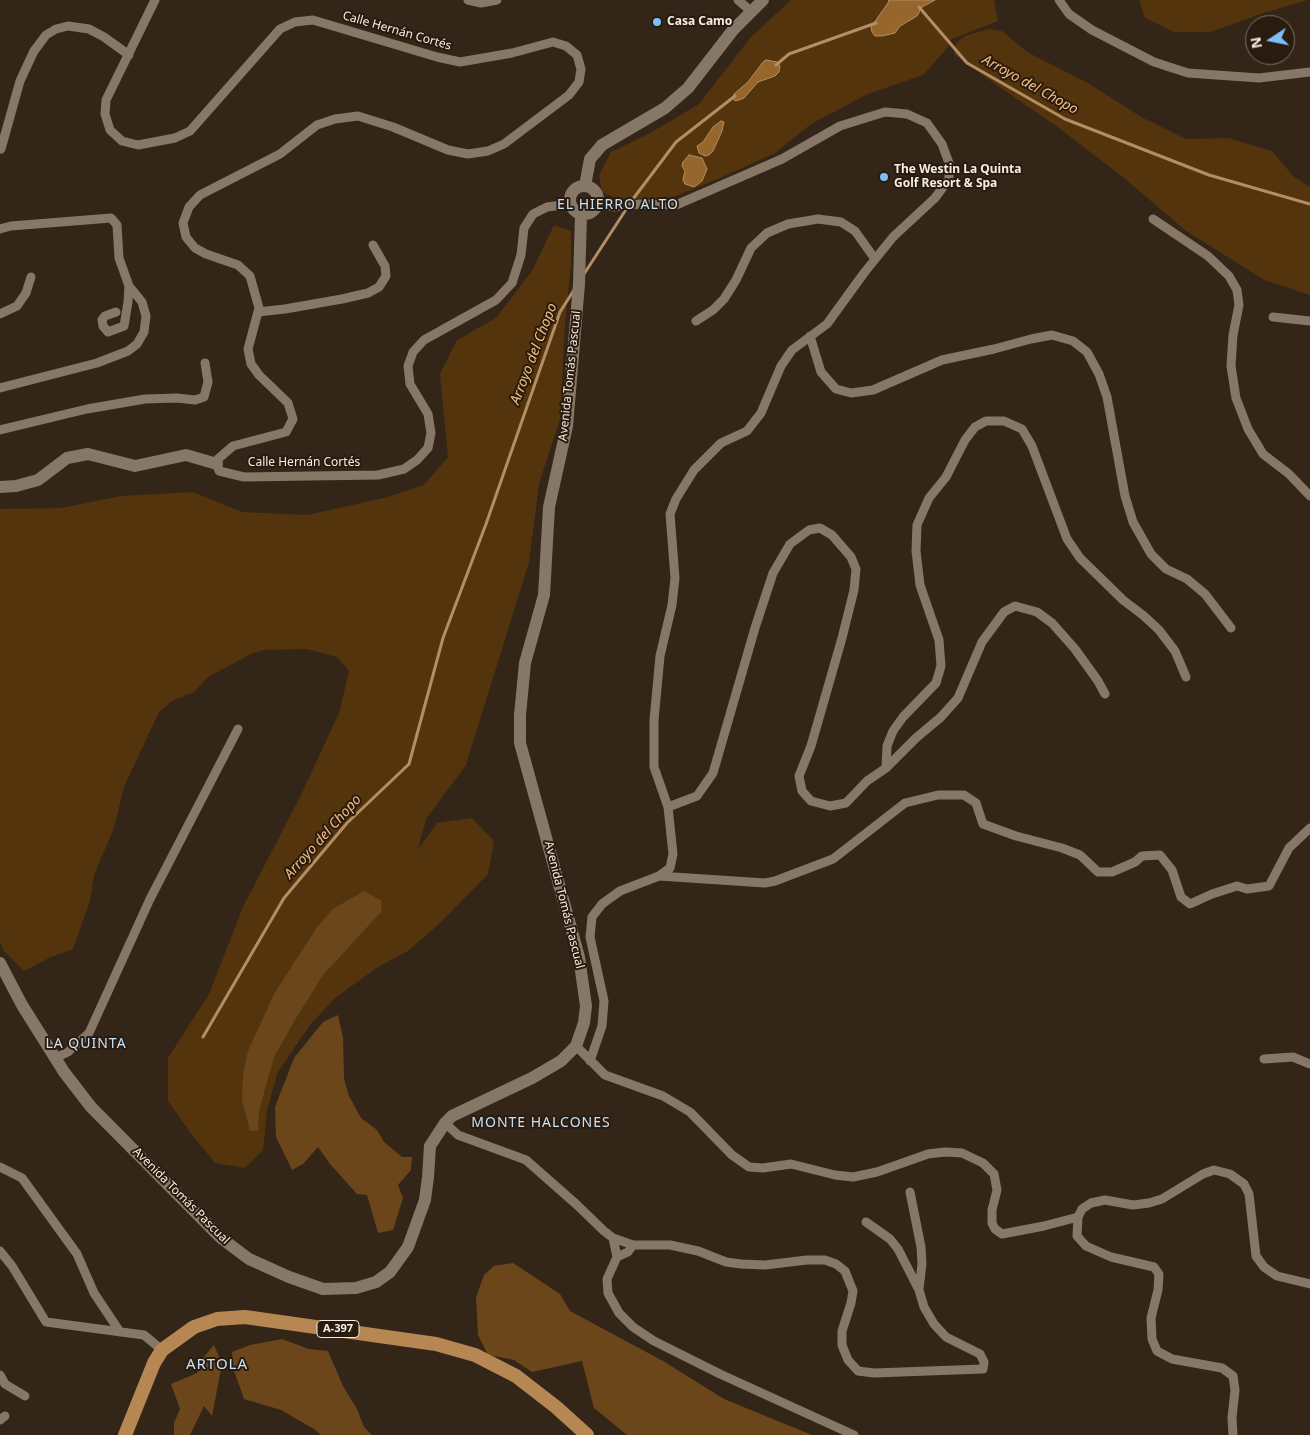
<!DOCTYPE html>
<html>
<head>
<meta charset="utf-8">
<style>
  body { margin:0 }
  #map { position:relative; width:1310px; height:1435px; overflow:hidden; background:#332618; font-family:"Noto Sans",sans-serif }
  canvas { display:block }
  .north { position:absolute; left:1245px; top:15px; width:50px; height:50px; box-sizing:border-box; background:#291c0f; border:1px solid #7b6f64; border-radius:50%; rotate:259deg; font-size:14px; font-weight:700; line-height:20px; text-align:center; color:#f5ece3 }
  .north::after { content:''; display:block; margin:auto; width:18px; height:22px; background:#7dbef9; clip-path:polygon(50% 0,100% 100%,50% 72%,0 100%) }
</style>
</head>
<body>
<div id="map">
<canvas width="1310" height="1435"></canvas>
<div class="north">N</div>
</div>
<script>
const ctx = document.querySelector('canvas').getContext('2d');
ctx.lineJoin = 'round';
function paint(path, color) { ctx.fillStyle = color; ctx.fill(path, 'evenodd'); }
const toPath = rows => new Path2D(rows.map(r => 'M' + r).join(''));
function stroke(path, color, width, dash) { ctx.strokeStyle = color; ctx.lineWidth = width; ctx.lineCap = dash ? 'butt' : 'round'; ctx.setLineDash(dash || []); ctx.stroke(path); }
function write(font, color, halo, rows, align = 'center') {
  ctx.font = font + ' "Noto Sans",sans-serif'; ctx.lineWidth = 4; ctx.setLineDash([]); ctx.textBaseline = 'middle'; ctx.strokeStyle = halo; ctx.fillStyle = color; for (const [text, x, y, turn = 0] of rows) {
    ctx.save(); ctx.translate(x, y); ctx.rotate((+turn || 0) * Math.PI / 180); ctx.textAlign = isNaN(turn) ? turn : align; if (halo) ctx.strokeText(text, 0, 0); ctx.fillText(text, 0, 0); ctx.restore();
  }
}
paint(toPath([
  [791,0,994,0,998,21,952,39,944,52,923,75,868,94,811,124,775,153,720,178,671,198,618,199,602,192,599,175,611,152,650,133,699,104,750,38],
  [1139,0,1308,0,1263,13,1211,32,1174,32,1145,18],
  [988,29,1002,31,1027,52,1088,83,1143,118,1186,139,1228,138,1272,151,1293,176,1310,187,1310,295,1264,280,1185,230,1124,178,1059,128,998,86,954,54,956,43,965,36],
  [554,225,571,231,571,264,565,324,560,419,539,484,529,562,466,765,426,819,418,849,437,823,472,818,494,841,488,874,439,924,408,951,378,967,335,998,310,1025,278,1072,267,1110,263,1150,245,1168,215,1163,189,1131,168,1101,168,1058,209,994,243,907,300,797,339,713,349,671,337,657,307,649,264,650,253,653,208,677,194,692,172,701,159,712,124,787,114,828,94,875,90,901,73,949,51,957,24,971,4,951,0,942,0,509,61,508,121,496,193,492,242,512,307,515,384,498,424,485,448,457,440,374,457,340,496,318,532,271]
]), '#53340c');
paint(toPath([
  [364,891,382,901,381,912,323,975,295,1020,274,1057,259,1111,258,1131,250,1131,242,1100,243,1074,248,1051,274,994,317,927,333,909],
  [338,1015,343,1038,344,1079,349,1096,361,1118,377,1130,384,1142,402,1157,412,1157,411,1170,398,1185,403,1198,393,1230,378,1233,367,1195,357,1194,330,1164,318,1147,303,1164,292,1170,276,1137,275,1107,294,1058,323,1022],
  [513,1263,560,1294,570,1311,663,1361,724,1399,812,1435,627,1435,594,1408,582,1361,532,1372,514,1360,488,1355,478,1335,476,1297,484,1275,494,1266],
  [282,1339,309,1349,328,1351,343,1386,357,1409,364,1427,372,1435,321,1435,314,1429,281,1410,244,1399,233,1368,232,1352,250,1345],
  [214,1345,222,1364,212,1416,204,1406,190,1435,174,1435,174,1423,180,1409,171,1384,197,1373,203,1358]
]), '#6a461a');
const water = toPath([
  [889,0,935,0,922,7,917,16,900,26,895,33,882,36,875,36,872,32,871,27,888,3,889,0],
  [766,60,777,62,780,66,779,72,775,76,758,82,744,98,736,101,734,100,733,97,734,94,748,82,763,62,766,60],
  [721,121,724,122,722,131,713,151,709,155,705,156,699,153,697,146,703,142,713,127,721,121],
  [689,155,702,158,707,169,702,181,694,187,685,184,683,180,685,171,682,166,683,162,689,155]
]);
paint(water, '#97662d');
stroke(water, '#b38e64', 1);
stroke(toPath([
  [919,7,967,63,1065,119,1209,175,1310,204],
  [776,65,789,54,876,23],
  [630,203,676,142,735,96],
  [584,274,627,208],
  [203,1037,284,898,347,823,409,764,443,638,486,524,560,312,574,290]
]), '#b38e64', 3);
stroke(toPath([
  [155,0,106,100,105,114,110,130,122,141,138,145,175,138,190,131,280,29,295,22,313,20,437,57,460,62,512,53,553,42,566,46,577,55,581,69,579,82,569,95,504,144,488,151,468,154,448,150,393,127,358,116,335,119,317,125,280,154,200,195,189,207,183,223,186,237,195,248,206,254,238,265,250,276,259,308,248,349,251,364,259,375,288,403,293,419,286,432,233,446,218,459,217,464,219,471,244,477,378,475,404,469,417,460,428,448,431,433,428,414,410,384,408,366,413,352,424,340,496,300,512,283,521,255,524,228,533,214,547,207,570,204],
  [468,0,481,3,497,0],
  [738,0,752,12],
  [1059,0,1069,14,1092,30,1154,62,1188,73,1259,78,1310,72],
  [1,149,20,81,34,51,46,35,56,29,68,26,89,29,104,37,129,55],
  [1153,219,1208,256,1229,276,1237,290,1239,305,1233,335,1231,366,1236,398,1248,429,1263,454,1289,474,1310,496],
  [0,229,11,226,111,218,117,225,119,258,129,286,128,302,124,326,108,332,103,326,102,320,105,316,116,312],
  [258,312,285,309,342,299,368,293,379,287,386,276,385,266,373,245],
  [0,314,17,306,26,293,31,277],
  [1273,317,1310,321],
  [696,321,713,310,724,299,736,280,751,248,767,233,788,224,818,219,841,222,855,231,875,259],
  [810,336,821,372,836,389,851,393,873,390,942,360,994,349,1031,339,1052,335,1073,341,1087,352,1099,374,1107,397,1125,496,1133,522,1151,554,1166,569,1187,579,1205,594,1231,628],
  [0,388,97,363,128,351,137,344,144,332,146,316,142,302,129,286],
  [0,430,87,409,145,399,177,398,195,400,204,397,208,382,205,363],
  [886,768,887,746,893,731,903,717,936,683,941,666,939,640,920,585,916,551,917,525,929,498,946,477,965,440,975,427,986,421,1004,421,1022,429,1032,446,1067,539,1080,558,1123,600,1144,616,1159,630,1175,651,1186,677],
  [668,807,697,796,713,773,755,628,773,573,790,544,809,530,820,528,832,535,851,557,856,569,854,590,842,638,811,746,799,776,802,791,811,801,830,806,846,803,867,781,886,768,916,738,941,717,958,698,982,642,1004,612,1015,606,1037,612,1052,623,1075,649,1098,681,1105,694],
  [659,876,765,883,775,881,833,859,905,803,938,795,964,795,976,803,983,824,1016,836,1062,848,1080,855,1098,872,1112,872,1135,862,1142,856,1160,855,1172,870,1181,897,1190,904,1212,894,1237,886,1247,889,1269,886,1289,848,1310,828],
  [576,1046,605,1075,663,1096,690,1112,732,1155,749,1167,763,1168,791,1164,835,1175,853,1177,877,1172,928,1154,945,1152,962,1153,983,1163,994,1174,997,1190,992,1210,992,1223,995,1229,1002,1234,1044,1226,1078,1217],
  [55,1058,68,1052,89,1033,150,899,238,729],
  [1264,1059,1293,1057,1310,1064],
  [590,1061,602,1026,604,1001,590,937,592,917,602,904,620,891,659,876,670,868,673,854,668,807,654,767,654,720,660,656,672,605,675,578,670,514,676,499,694,470,721,443,747,431,761,413,781,366,792,350,827,324,864,273,893,237,935,198,949,179,949,163,942,144,927,123,907,114,885,112,840,126,782,159,676,205,640,204,613,207,598,203],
  [445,1123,458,1135,526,1160,576,1204,604,1231,613,1238,633,1245,670,1245,698,1251,726,1262,741,1264,765,1265,807,1260,825,1260,836,1264,845,1271,853,1291,851,1303,842,1331,842,1345,848,1360,858,1371,874,1373,983,1369,984,1362,980,1354,946,1337,934,1324,924,1307,919,1290,898,1249,890,1239,866,1222],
  [0,1167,22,1178,77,1254,94,1293,120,1332],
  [910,1192,921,1247,922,1264,919,1289],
  [613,1238,617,1257,607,1279,608,1293,619,1313,633,1327,654,1341,720,1374,854,1435],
  [0,1251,12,1266,46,1322,144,1335,162,1350],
  [617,1257,628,1252,633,1245],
  [0,1375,5,1384,25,1396],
  [0,1420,5,1416],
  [1233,1435,1232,1418,1235,1390,1233,1376,1222,1368,1172,1359,1157,1351,1152,1339,1151,1318,1158,1290,1159,1274,1154,1267,1111,1257,1086,1246,1077,1236,1078,1217,1082,1209,1091,1203,1105,1200,1133,1205,1149,1203,1162,1199,1203,1174,1214,1170,1230,1174,1244,1184,1249,1194,1256,1256,1264,1267,1277,1276,1310,1284]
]), '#877767', 9);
stroke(toPath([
  '570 200a14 14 0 1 1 28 0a14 14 0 1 1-28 0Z',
  [585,186,590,159,602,145,665,108,688,88,733,30,763,0],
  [0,487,16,486,38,480,67,458,88,454,135,466,186,455,217,464],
  [0,963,22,1005,64,1072,91,1107,221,1238,249,1259,289,1277,323,1289,356,1288,376,1282,390,1272,408,1247,425,1200,428,1177,430,1146,445,1123,452,1116,532,1078,561,1061,576,1046,584,1023,586,1006,579,957,520,743,520,715,525,663,544,595,549,507,567,426,579,284,581,215]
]), '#877767', 12);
stroke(toPath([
  [125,1435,154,1363,162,1350,194,1327,217,1319,245,1317,436,1344,475,1355,516,1376,556,1407,587,1435]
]), '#b68752', 14);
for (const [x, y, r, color] of [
  [657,22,5,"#7dbef9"],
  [884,177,5,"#7dbef9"]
]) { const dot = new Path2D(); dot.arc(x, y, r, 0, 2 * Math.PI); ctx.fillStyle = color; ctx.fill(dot); stroke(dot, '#291c0f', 2); }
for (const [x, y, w] of [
  [338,1329,42]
]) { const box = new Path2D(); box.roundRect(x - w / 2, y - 8.5, w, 17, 4); ctx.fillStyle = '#291c0f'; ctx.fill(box); stroke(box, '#f5ece3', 1); }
write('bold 11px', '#f5ece3', null, [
  ["A-397",338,1329]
]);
write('bold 12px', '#f5ece3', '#291c0f', [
  ["Casa Camo",667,22],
  ["The Westin La Quinta",894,170],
  ["Golf Resort & Spa",894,184]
], 'left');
write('12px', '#f5ece3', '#291c0f', [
  ["Calle Hernán Cortés",397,31,16],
  ["Avenida Tomás Pascual",570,376,-84],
  ["Calle Hernán Cortés",304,463],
  ["Avenida Tomás Pascual",564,905,76],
  ["Avenida Tomás Pascual",181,1196,45]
]);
write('italic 14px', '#f7be82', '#291c0f', [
  ["Arroyo del Chopo",1030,85,29],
  ["Arroyo del Chopo",534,354,-69],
  ["Arroyo del Chopo",323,837,-48]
]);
ctx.letterSpacing = '1px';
write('14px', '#c9e1f7', '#291c0f', [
  ["EL HIERRO ALTO",618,205],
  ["LA QUINTA",86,1044],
  ["MONTE HALCONES",541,1123]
]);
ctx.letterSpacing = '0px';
ctx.letterSpacing = '1px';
write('15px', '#c9e1f7', '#291c0f', [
  ["ARTOLA",217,1365]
]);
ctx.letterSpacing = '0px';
</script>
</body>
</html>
